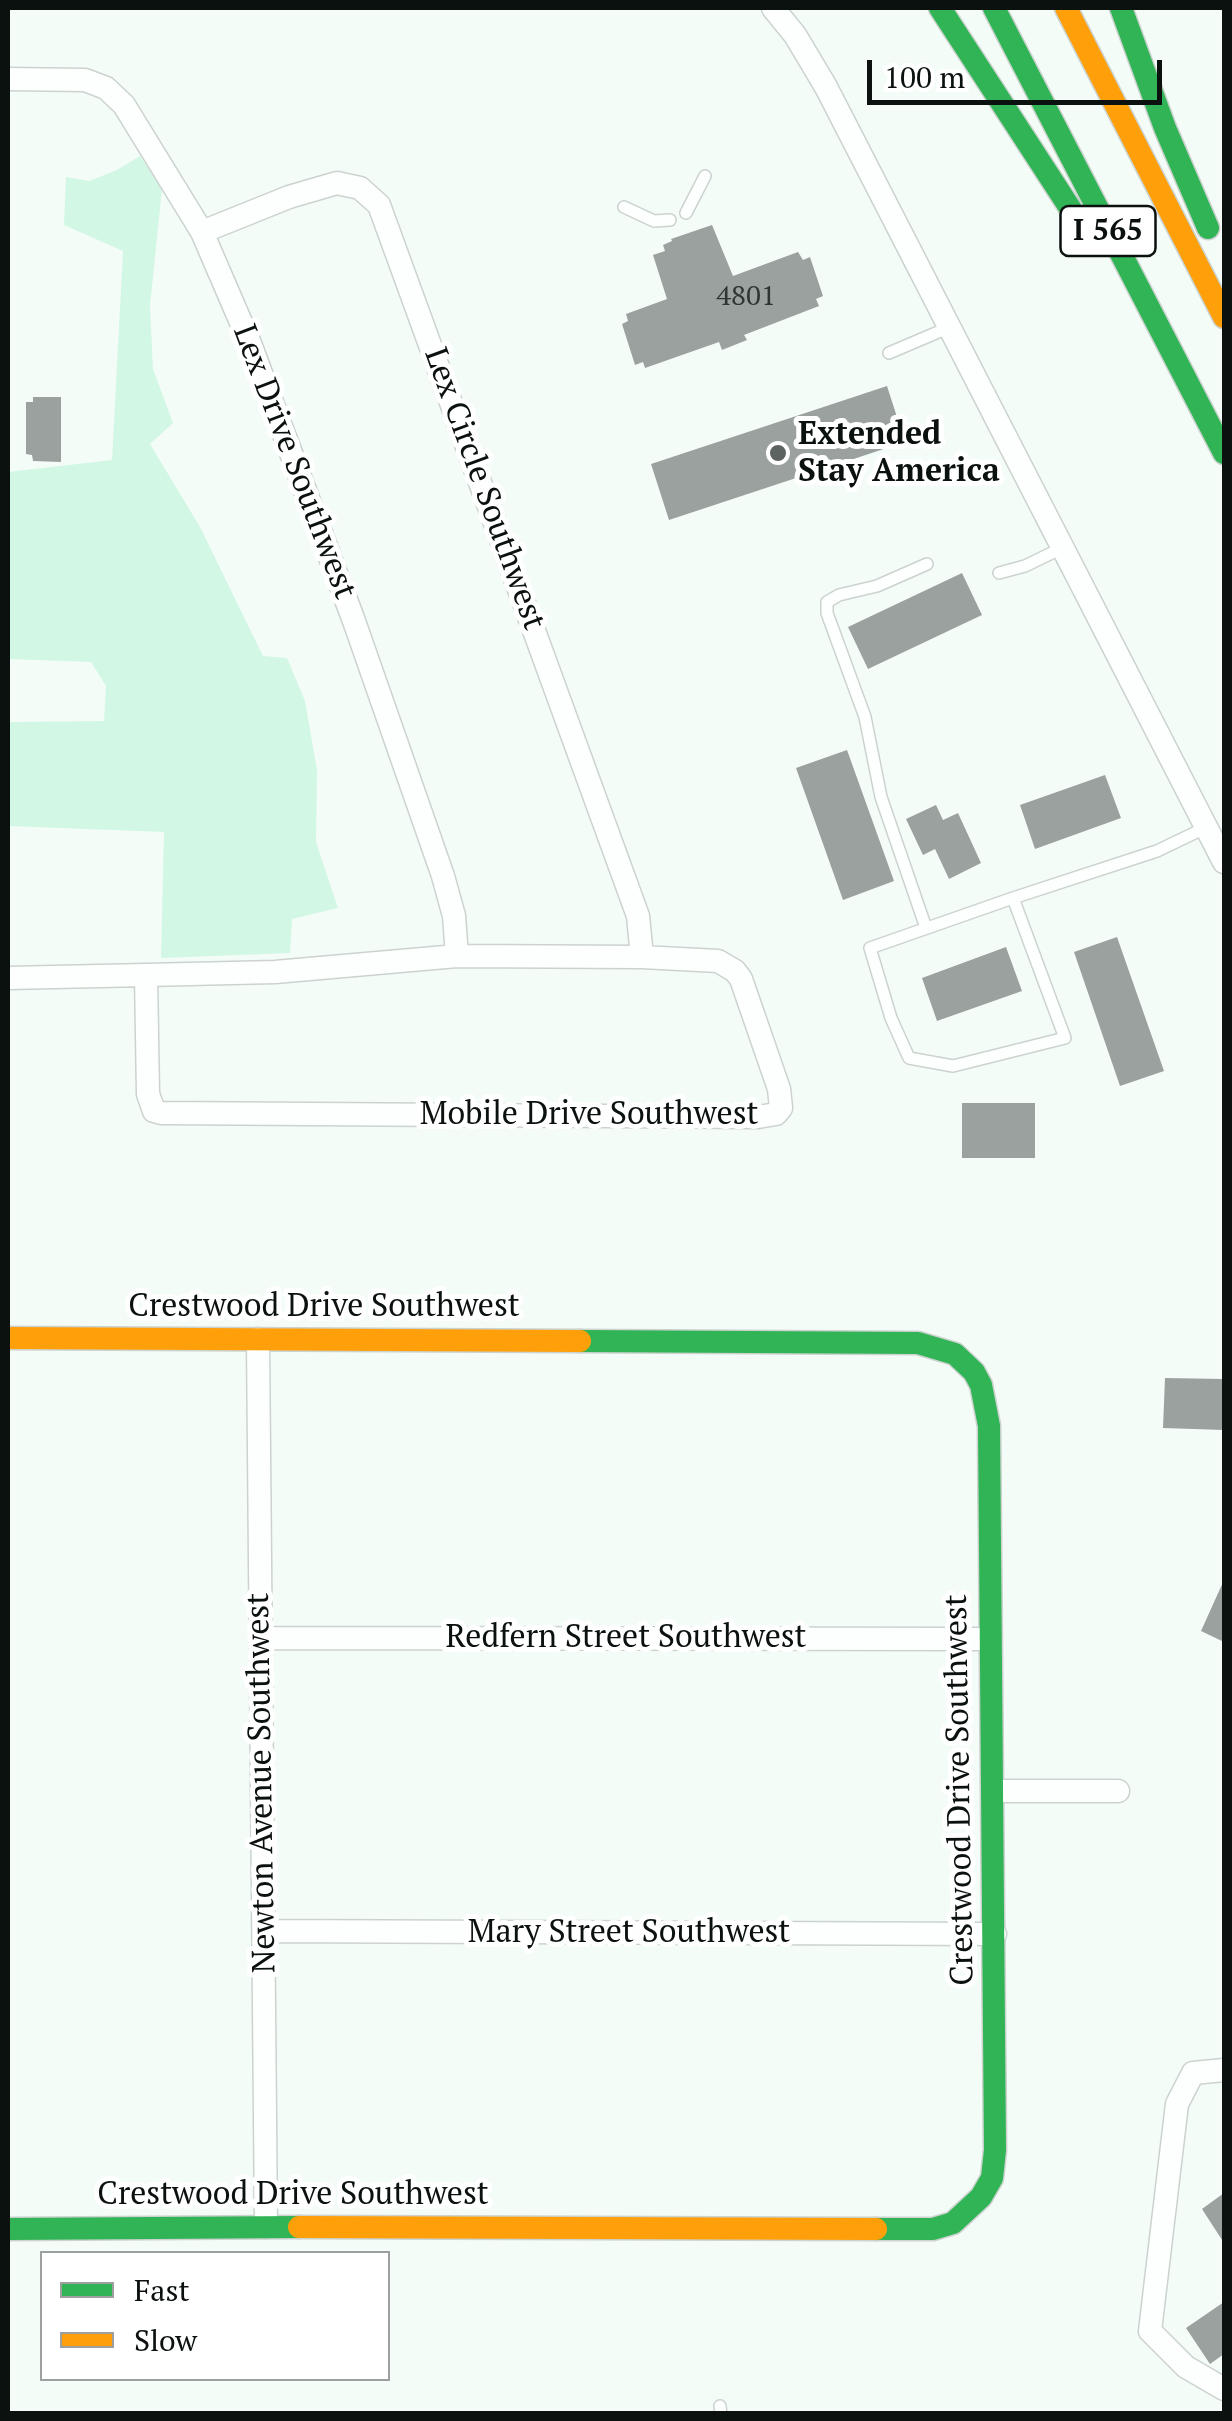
<!DOCTYPE html>
<html>
<head>
<meta charset="utf-8">
<style>
  body { margin:0 }
  #map { position:relative; width:1232px; height:2421px; overflow:hidden; background:#f4fcf8; font-family:"PT Serif",serif }
  canvas { display:block }
  .frame { position:absolute; inset:0; border:10px solid #0b110e; pointer-events:none }
  .legend { position:absolute; left:40px; top:2251px; width:350px; height:130px; box-sizing:border-box; background:#fff; border:2px solid #9da09f; margin:0; padding:12px 18px; list-style:none; font-size:30px; color:#0b110e }
  .legend li { display:flex; align-items:center; gap:20px; height:50px }
  .legend b { width:50px; border:2px solid #9da09f }
  .scale { position:absolute; left:867px; top:60px; width:295px; height:45px; box-sizing:border-box; border:5px solid #0b110e; border-top:0; padding-left:12px; font-size:30px; line-height:35px; white-space:nowrap; color:#0b110e; -webkit-text-stroke:8px #fff; paint-order:stroke }
</style>
</head>
<body>
<div id="map">
<canvas width="1232" height="2421"></canvas>
<div class="frame"></div>
<ul class="legend">
<li><b style="height:12px;background:#30b455"></b>Fast</li>
<li><b style="height:12px;background:#ff9f0a"></b>Slow</li>
</ul>
<div class="scale">100 m</div>
</div>
<script>
const ctx = document.querySelector('canvas').getContext('2d');
ctx.lineJoin = 'round';
function paint(path, color) { ctx.fillStyle = color; ctx.fill(path, 'evenodd'); }
const toPath = rows => new Path2D(rows.map(r => 'M' + r).join(''));
function stroke(path, color, width, dash) { ctx.strokeStyle = color; ctx.lineWidth = width; ctx.lineCap = dash ? 'butt' : 'round'; ctx.setLineDash(dash || []); ctx.stroke(path); }
function write(font, color, halo, rows, align = 'center') {
  ctx.font = font + ' "PT Serif",serif'; ctx.lineWidth = 10; ctx.setLineDash([]); ctx.textBaseline = 'middle'; ctx.strokeStyle = halo; ctx.fillStyle = color; for (const [text, x, y, turn = 0] of rows) {
    ctx.save(); ctx.translate(x, y); ctx.rotate((+turn || 0) * Math.PI / 180); ctx.textAlign = isNaN(turn) ? turn : align; if (halo) ctx.strokeText(text, 0, 0); ctx.fillText(text, 0, 0); ctx.restore();
  }
}
paint(toPath([
  [140,156,162,189,150,306,153,369,173,423,150,444,200,527,263,656,287,658,305,701,317,770,316,842,338,908,292,919,290,953,161,958,164,832,8,826,8,722,104,721,106,686,91,662,8,659,8,472,112,460,123,251,64,225,66,177,89,181,117,170]
]), '#d3f7e5');
paint(toPath([
  [712,225,733,276,798,252,803,260,810,257,823,296,816,299,819,306,744,335,747,340,722,350,719,342,645,368,643,362,635,365,622,324,628,321,626,314,667,299,653,255,665,251,663,245,672,241,671,239],
  [887,386,905,442,669,520,651,464],
  [33,397,61,397,61,462,33,461,32,455,26,454,26,402,33,402],
  [962,573,982,615,868,669,848,627],
  [847,750,894,881,843,900,796,768],
  [1105,775,1121,818,1035,849,1020,805],
  [936,805,943,820,958,813,981,863,949,879,935,849,923,855,906,819],
  [1117,937,1164,1071,1120,1086,1074,952],
  [1006,947,1022,991,937,1021,922,978],
  [962,1103,1035,1103,1035,1158,962,1158],
  [1165,1378,1224,1379,1224,1430,1163,1428],
  [1224,1580,1224,1642,1201,1631],
  [1224,2193,1224,2243,1202,2209],
  [1224,2302,1224,2354,1210,2364,1186,2328]
]), '#9ba19e');
const lane = toPath([
  [624,207,654,221,670,220],
  [686,213,705,176],
  [889,353,950,327],
  [999,573,1025,566,1062,548],
  [1013,898,1065,1038,953,1066,909,1058,891,1018,870,948,1013,898,1157,851,1207,827],
  [926,928,881,797,865,717,827,613,827,602,839,595,877,586,927,564],
  [720,2406,721,2414]
]);
const street = toPath([
  [773,8,795,35,826,87,1224,862],
  [8,79,85,80,106,88,124,105,202,232,249,341,354,621,443,876,454,916,457,956],
  [202,232,289,197,337,183,360,188,379,205,638,916,642,957],
  [8,978,146,975,275,972,457,956,642,957,718,961,735,971,741,979,779,1089,781,1108,776,1114,758,1117,161,1113,154,1111,148,1094,146,975],
  [258,1339,266,2227],
  [261,1638,990,1639],
  [993,1791,1118,1791],
  [264,1931,995,1934],
  [1224,2070,1193,2073,1177,2104,1150,2331,1186,2367,1224,2389]
]);
const fast = toPath([
  [940,8,1081,225],
  [994,8,1224,453],
  [1121,8,1165,128,1208,228],
  [580,1341,918,1343,955,1354,974,1372,981,1385,989,1426,995,2150,992,2178,981,2197,953,2223,933,2229,876,2229],
  [8,2229,299,2227]
]);
const slow = toPath([
  [1066,8,1224,317],
  [8,1338,580,1341],
  [299,2227,876,2229]
]);
stroke(lane, '#ccd3cf', 14);
stroke(street, '#ccd3cf', 25);
stroke(fast, '#ccd3cf', 25);
stroke(slow, '#ccd3cf', 25);
stroke(lane, '#fdfffe', 11);
stroke(street, '#fdfffe', 22);
stroke(fast, '#30b455', 22);
stroke(slow, '#ff9f0a', 22);
for (const [x, y, r, color] of [
  [778,453,10,"#5d6360"]
]) { const dot = new Path2D(); dot.arc(x, y, r, 0, 2 * Math.PI); ctx.fillStyle = color; ctx.fill(dot); stroke(dot, '#fff', 4); }
write('28px', '#2f3532', null, [
  ["4801",746,297]
]);
for (const [x, y, w] of [
  [1108,231,95]
]) { const box = new Path2D(); box.roundRect(x - w / 2, y - 25, w, 50, 8); ctx.fillStyle = '#fff'; ctx.fill(box); stroke(box, '#0b110e', 2.5); }
write('bold 30px', '#0b110e', null, [
  ["I 565",1108,231]
]);
write('bold 32px', '#0b110e', '#fff', [
  ["Extended",798,435],
  ["Stay America",798,472]
], 'left');
write('32px', '#0b110e', '#fff', [
  ["Lex Drive Southwest",294,462,69],
  ["Lex Circle Southwest",484,489,70],
  ["Mobile Drive Southwest",589,1115],
  ["Crestwood Drive Southwest",324,1307],
  ["Redfern Street Southwest",626,1638],
  ["Newton Avenue Southwest",262,1783,-91],
  ["Crestwood Drive Southwest",960,1790,-91],
  ["Mary Street Southwest",629,1933],
  ["Crestwood Drive Southwest",293,2195]
]);
</script>
</body>
</html>
